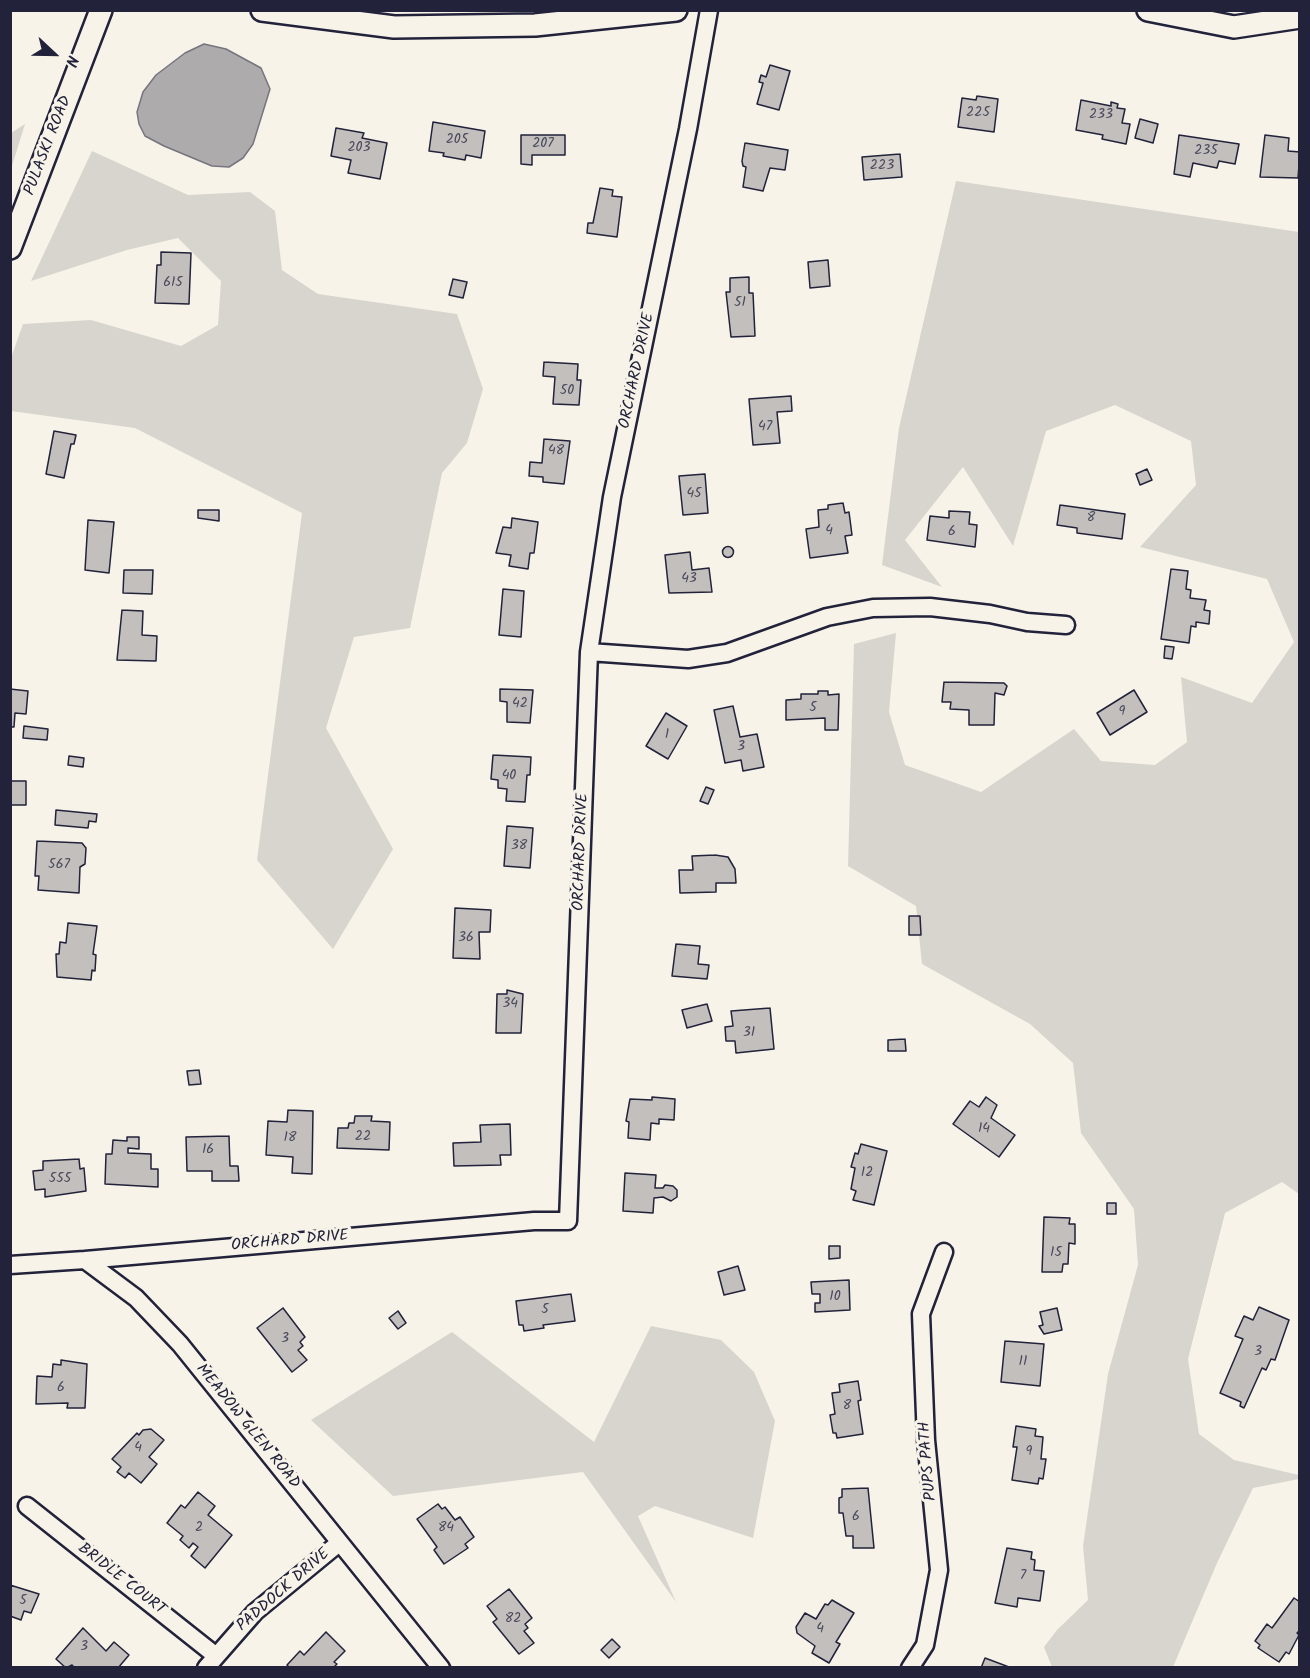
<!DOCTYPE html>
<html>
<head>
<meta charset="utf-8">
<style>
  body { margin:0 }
  #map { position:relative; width:1310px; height:1678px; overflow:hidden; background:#f7f3e8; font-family:Kalam,sans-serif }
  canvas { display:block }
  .frame { position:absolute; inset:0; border:12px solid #22223b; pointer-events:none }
  .north { position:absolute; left:24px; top:24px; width:60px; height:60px; -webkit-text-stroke:4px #f7f3e8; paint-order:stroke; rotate:112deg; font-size:16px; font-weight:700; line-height:24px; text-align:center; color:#22223b }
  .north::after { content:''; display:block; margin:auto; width:21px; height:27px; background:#22223b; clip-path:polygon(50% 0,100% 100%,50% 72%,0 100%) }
</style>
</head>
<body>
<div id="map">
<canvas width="1310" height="1678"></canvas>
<div class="frame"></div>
<div class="north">N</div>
</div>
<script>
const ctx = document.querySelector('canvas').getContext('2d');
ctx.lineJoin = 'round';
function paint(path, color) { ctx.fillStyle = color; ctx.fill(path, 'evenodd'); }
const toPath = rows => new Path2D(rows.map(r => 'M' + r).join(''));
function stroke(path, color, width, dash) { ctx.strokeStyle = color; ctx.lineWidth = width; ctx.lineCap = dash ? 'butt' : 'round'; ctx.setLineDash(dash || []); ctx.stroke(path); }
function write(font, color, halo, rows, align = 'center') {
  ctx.font = font + ' Kalam,sans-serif'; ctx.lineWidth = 6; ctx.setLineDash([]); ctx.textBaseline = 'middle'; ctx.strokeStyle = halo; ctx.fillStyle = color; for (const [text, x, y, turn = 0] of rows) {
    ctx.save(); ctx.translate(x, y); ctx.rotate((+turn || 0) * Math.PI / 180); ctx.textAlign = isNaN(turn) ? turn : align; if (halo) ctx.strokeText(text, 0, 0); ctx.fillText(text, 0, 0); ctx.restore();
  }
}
paint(toPath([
  [25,124,11,169,11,133],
  [92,151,188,195,250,192,275,211,282,270,318,294,457,314,483,389,467,443,442,473,410,628,354,637,326,728,393,849,333,949,257,860,302,513,135,428,11,411,11,358,23,324,91,320,181,346,218,325,221,281,178,238,127,250,31,281],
  [956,181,1299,232,1299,1194,1282,1182,1225,1213,1188,1359,1199,1434,1234,1460,1299,1475,1299,1479,1253,1488,1217,1563,1173,1667,1052,1667,1044,1647,1057,1630,1088,1600,1083,1546,1108,1374,1138,1265,1134,1209,1081,1133,1073,1063,1030,1024,922,964,916,906,848,866,854,644,896,633,889,712,905,765,981,792,1074,729,1101,761,1155,765,1187,742,1181,677,1252,703,1294,642,1267,579,1140,547,1196,485,1191,441,1115,405,1046,431,1013,546,963,467,905,540,942,587,882,565,899,428],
  [651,1326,721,1340,754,1372,775,1421,753,1538,655,1506,638,1516,676,1602,583,1472,393,1496,311,1420,452,1332,594,1442]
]), '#d8d5cf');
const water = toPath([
  [204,44,226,49,261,68,270,89,253,144,243,158,229,167,212,166,164,146,145,136,139,124,137,112,143,92,156,75,185,53,204,44]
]);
paint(water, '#aeabad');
stroke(water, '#76747f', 1.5);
const building = toPath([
  [770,65,790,71,779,110,757,104,763,83,759,82,761,75,766,77,770,65],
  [977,96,998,99,994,132,958,127,962,98,976,100,977,96],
  [1081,100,1111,106,1111,102,1118,104,1117,108,1125,109,1122,123,1130,124,1126,144,1102,139,1103,135,1076,130,1081,100],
  [1140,119,1158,124,1153,143,1135,138,1140,119],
  [433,122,485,131,481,158,466,155,465,160,443,156,444,153,429,151,433,122],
  [336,128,364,133,362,138,387,143,380,179,348,173,351,160,331,156,336,128],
  [521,135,565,135,565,155,532,155,532,165,521,164,521,135],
  [1179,135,1239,144,1235,164,1219,161,1217,168,1193,163,1190,177,1174,174,1179,135],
  [1265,135,1289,138,1288,151,1300,152,1298,178,1260,177,1265,135],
  [745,143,788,150,785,170,770,168,763,191,743,187,746,167,743,166,742,161,745,143],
  [900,154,902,177,864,180,862,157,900,154],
  [600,188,613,190,612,196,622,197,617,237,587,233,588,223,593,223,600,188],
  [161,252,191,253,189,304,155,303,157,265,161,265,161,252],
  [828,260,830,286,810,288,808,262,828,260],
  [749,277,749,293,753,293,755,336,731,337,726,292,730,292,730,278,749,277],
  [453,279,467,282,463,298,449,295,453,279],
  [544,362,578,364,577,380,581,380,579,405,553,404,555,377,543,376,544,362],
  [791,396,792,411,777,412,780,443,753,445,749,399,791,396],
  [54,431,76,435,74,444,71,444,64,478,46,474,54,431],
  [544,439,570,441,564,484,543,482,543,477,529,476,530,462,542,463,544,439],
  [1147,469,1152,480,1140,485,1136,474,1147,469],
  [705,474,708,513,683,515,679,476,705,474],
  [843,503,845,513,849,512,852,535,845,536,848,553,810,558,806,529,819,527,818,510,828,509,828,505,843,503],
  [1060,505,1125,514,1122,539,1077,533,1077,528,1057,525,1060,505],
  [198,510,219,510,219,521,198,518,198,510],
  [949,511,970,512,969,524,977,525,975,547,927,540,930,516,949,518,949,511],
  [512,518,538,522,534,553,530,553,528,569,509,566,511,555,496,553,503,527,511,528,512,518],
  [88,520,114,522,109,573,85,570,88,520],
  '722.5 552a5.5 5.5 0 1 1 11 0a5.5 5.5 0 1 1-11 0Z',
  [690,552,692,570,709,568,712,592,669,593,665,555,690,552],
  [1171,569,1188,571,1186,589,1191,590,1190,598,1206,600,1204,610,1210,611,1209,624,1196,622,1196,627,1191,626,1189,643,1161,639,1171,569],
  [124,570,153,570,152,594,123,593,124,570],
  [503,589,524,591,521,637,499,635,503,589],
  [122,610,143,611,142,635,157,636,156,661,117,660,122,610],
  [1165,646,1174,647,1172,659,1164,658,1165,646],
  [944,682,1004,683,1007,686,1004,695,995,693,994,725,969,725,969,710,950,709,951,702,942,702,944,682],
  [10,689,28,691,26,714,15,713,14,727,10,727,10,689],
  [500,689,533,690,530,723,507,722,507,702,500,701,500,689],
  [1134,690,1147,712,1110,735,1097,713,1134,690],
  [818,691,828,691,828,695,839,694,838,730,825,730,825,718,786,720,786,700,801,699,801,694,818,694,818,691],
  [733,706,740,737,757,734,764,767,743,771,741,760,725,763,714,710,733,706],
  [666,713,687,726,668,759,646,746,666,713],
  [24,726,48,729,47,740,23,738,24,726],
  [493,755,531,757,530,775,527,775,525,802,506,801,507,789,498,788,498,780,491,779,493,755],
  [69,756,84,758,83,767,68,765,69,756],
  [10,781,26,781,26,805,10,805,10,781],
  [706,787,714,790,708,804,700,801,706,787],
  [56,810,97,814,96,822,89,821,88,828,55,825,56,810],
  [507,826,533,828,530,868,504,866,507,826],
  [37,841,82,843,86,848,85,864,80,867,79,893,38,890,39,876,35,876,37,841],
  [715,855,728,857,735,869,736,883,716,883,716,892,680,893,679,870,693,870,692,856,715,855],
  [455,908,491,910,490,932,479,932,480,959,453,958,455,908],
  [909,916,920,916,921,935,909,935,909,916],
  [68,923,97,926,93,954,96,955,95,971,92,970,91,980,57,977,56,954,59,954,60,942,66,943,68,923],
  [676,944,700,946,698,964,709,965,707,979,672,976,676,944],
  [507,990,523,994,521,1033,496,1033,497,994,507,994,507,990],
  [707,1004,712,1021,687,1028,682,1010,707,1004],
  [770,1008,774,1049,736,1053,735,1041,726,1041,725,1027,733,1026,731,1011,770,1008],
  [905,1039,906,1051,888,1051,888,1040,905,1039],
  [199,1070,201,1084,189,1085,187,1071,199,1070],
  [652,1097,675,1099,674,1120,659,1119,659,1124,651,1123,650,1140,628,1138,629,1122,626,1121,630,1099,652,1100,652,1097],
  [986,1097,997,1105,991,1118,1015,1135,999,1157,953,1124,970,1101,979,1107,986,1097],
  [288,1110,313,1111,312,1174,292,1173,293,1157,266,1155,268,1121,287,1122,288,1110],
  [355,1116,372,1116,371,1121,390,1122,389,1150,337,1148,338,1128,348,1128,349,1123,354,1123,355,1116],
  [510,1124,511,1155,500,1155,501,1165,454,1166,453,1143,481,1142,480,1125,510,1124],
  [229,1136,230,1166,238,1166,239,1181,212,1181,212,1171,187,1171,186,1137,229,1136],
  [127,1137,139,1137,139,1149,128,1148,128,1153,151,1154,151,1169,158,1169,158,1187,105,1184,106,1154,112,1154,113,1140,127,1141,127,1137],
  [861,1144,887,1151,874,1205,853,1200,856,1191,851,1189,855,1168,851,1167,855,1153,858,1154,861,1144],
  [79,1159,80,1169,84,1168,86,1191,45,1197,45,1189,35,1190,33,1171,43,1170,43,1161,79,1159],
  [625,1173,656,1175,655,1188,663,1188,665,1185,673,1186,677,1190,677,1197,671,1201,663,1197,654,1198,653,1213,623,1211,625,1173],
  [1107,1203,1116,1203,1116,1214,1107,1214,1107,1203],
  [1044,1217,1070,1218,1069,1224,1075,1224,1075,1244,1069,1243,1068,1264,1063,1264,1062,1272,1042,1272,1044,1217],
  [829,1246,840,1246,840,1258,829,1259,829,1246],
  [738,1266,745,1290,724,1295,718,1272,738,1266],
  [849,1280,850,1310,815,1312,815,1303,820,1303,820,1294,812,1294,811,1282,849,1280],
  [571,1294,575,1321,543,1325,544,1328,524,1331,523,1325,519,1325,516,1301,571,1294],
  [1259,1307,1289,1320,1275,1360,1271,1359,1266,1370,1262,1368,1244,1408,1240,1406,1241,1402,1220,1393,1243,1339,1235,1336,1244,1316,1253,1320,1259,1307],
  [283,1308,305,1337,300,1342,303,1346,298,1350,307,1360,292,1372,257,1328,283,1308],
  [1057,1308,1062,1330,1044,1334,1039,1326,1043,1325,1040,1312,1057,1308],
  [398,1311,406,1323,398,1329,389,1318,398,1311],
  [1005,1341,1044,1344,1040,1386,1001,1382,1005,1341],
  [61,1360,87,1364,85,1408,67,1408,68,1403,36,1404,37,1376,52,1377,53,1364,61,1365,61,1360],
  [858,1381,861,1400,858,1401,863,1434,837,1438,836,1433,833,1433,830,1415,835,1414,832,1393,840,1392,839,1384,858,1381],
  [1016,1426,1036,1429,1035,1436,1043,1437,1041,1459,1046,1459,1043,1479,1039,1478,1038,1484,1012,1480,1017,1447,1013,1447,1016,1426],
  [151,1429,164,1440,149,1457,157,1464,141,1483,129,1473,125,1478,117,1472,121,1467,112,1459,137,1433,139,1435,143,1430,151,1429],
  [868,1488,874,1548,853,1548,853,1536,846,1536,843,1513,839,1513,839,1498,842,1497,842,1489,868,1488],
  [198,1492,215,1506,208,1515,232,1535,205,1568,191,1556,198,1547,193,1543,189,1548,180,1540,183,1536,167,1523,181,1505,185,1508,198,1492],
  [438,1504,442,1509,445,1507,455,1520,460,1517,474,1537,465,1544,468,1548,444,1564,434,1550,437,1547,417,1519,438,1504],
  [1007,1548,1032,1552,1031,1559,1035,1560,1034,1570,1044,1571,1040,1601,1018,1598,1017,1607,995,1603,1007,1548],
  [10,1585,39,1594,31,1613,24,1611,21,1620,10,1616,10,1585],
  [509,1589,532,1618,525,1624,528,1628,524,1631,534,1643,519,1654,493,1622,497,1619,487,1606,509,1589],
  [1294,1598,1300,1602,1300,1630,1297,1633,1299,1635,1289,1654,1286,1652,1279,1662,1258,1648,1260,1645,1255,1641,1267,1624,1272,1628,1294,1598],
  [832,1600,854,1613,836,1642,840,1644,829,1663,812,1653,815,1646,797,1633,796,1627,805,1613,816,1619,825,1604,828,1605,832,1600],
  [83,1628,106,1651,114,1642,129,1655,118,1668,75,1668,72,1665,66,1668,56,1659,83,1628],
  [326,1632,345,1651,334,1662,337,1664,333,1668,290,1668,287,1665,300,1651,304,1655,326,1632],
  [612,1639,620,1647,609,1658,601,1650,612,1639],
  [985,1658,1009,1667,981,1668,985,1658]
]);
paint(building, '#c2bfbd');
stroke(building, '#22223b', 1.5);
const minor = toPath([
  [589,652,688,659,727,653,827,617,873,608,930,607,990,614,1027,622,1066,625],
  [85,1260,534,1221,568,1221,589,652,612,497,688,129,709,10],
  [10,1265,85,1260,136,1298,180,1344,441,1668],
  [27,1506,215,1655],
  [206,1668,255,1612,339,1543],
  [910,1668,925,1645,939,1570,926,1440,921,1314,944,1252]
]);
const major = toPath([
  [262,10,394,27,535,25,676,10],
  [1148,10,1234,27,1300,17],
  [10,248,101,10]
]);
stroke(minor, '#22223b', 21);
stroke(major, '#22223b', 26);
stroke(minor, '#f7f3e8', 16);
stroke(major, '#f7f3e8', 21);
write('14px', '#4a495c', null, [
  ["225",978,114],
  ["233",1101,116],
  ["205",457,141],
  ["207",543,145],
  ["203",359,149],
  ["235",1206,152],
  ["223",882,167],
  ["615",173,284],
  ["51",740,304],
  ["50",567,392],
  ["47",765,428],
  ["48",556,452],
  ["45",694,495],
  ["8",1091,519],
  ["4",829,532],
  ["6",952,533],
  ["43",689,580],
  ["42",520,705],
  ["5",813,709],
  ["9",1122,713],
  ["1",667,736],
  ["3",741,748],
  ["40",509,777],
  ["38",519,847],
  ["567",59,866],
  ["36",466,939],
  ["34",510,1005],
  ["31",749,1034],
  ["14",984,1130],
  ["22",363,1138],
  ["18",290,1139],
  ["16",208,1151],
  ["12",867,1174],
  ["555",60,1180],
  ["15",1056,1254],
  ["10",835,1298],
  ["5",545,1311],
  ["3",285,1340],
  ["3",1258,1353],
  ["11",1023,1363],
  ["6",61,1389],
  ["8",847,1407],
  ["4",138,1449],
  ["9",1029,1453],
  ["6",856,1518],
  ["2",199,1529],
  ["84",446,1529],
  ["7",1023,1577],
  ["5",23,1602],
  ["82",513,1620],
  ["4",820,1630],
  ["3",84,1648]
]);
write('16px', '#22223b', '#f7f3e8', [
  ["PULASKI ROAD",49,146,-69],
  ["ORCHARD DRIVE",638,371,-78],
  ["ORCHARD DRIVE",582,852,-88],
  ["ORCHARD DRIVE",290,1242,-5],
  ["MEADOW GLEN ROAD",247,1427,51],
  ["PUPS PATH",929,1461,-95],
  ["BRIDLE COURT",121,1580,38],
  ["PADDOCK DRIVE",284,1591,-41]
]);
</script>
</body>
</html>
